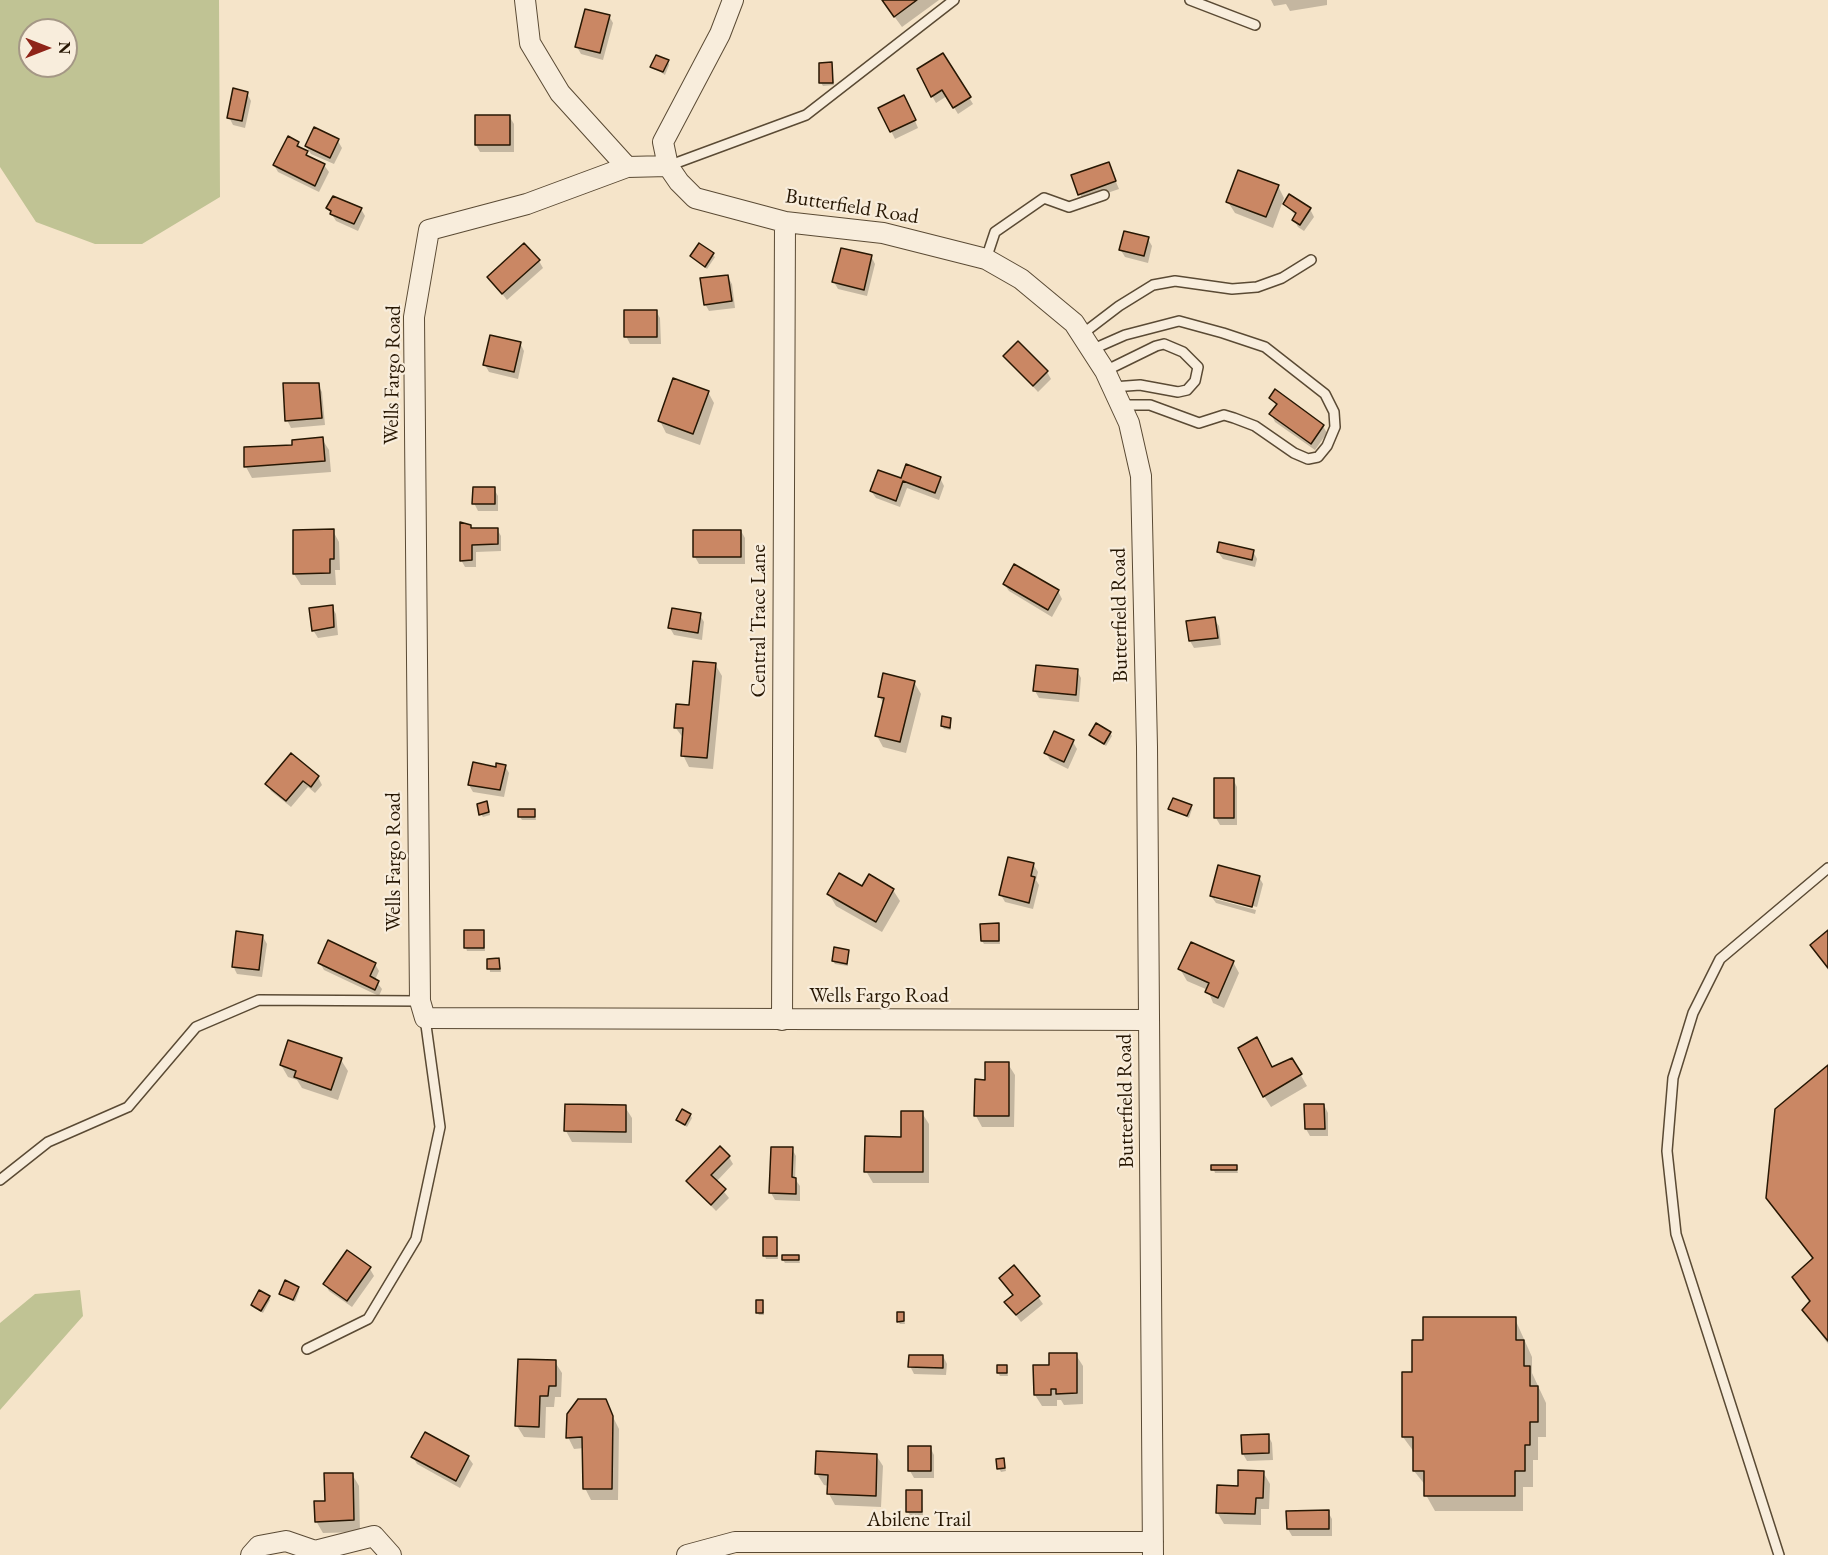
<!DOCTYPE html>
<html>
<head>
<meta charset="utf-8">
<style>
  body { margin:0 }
  #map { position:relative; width:1828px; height:1555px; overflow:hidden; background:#f5e4c9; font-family:"EB Garamond",serif }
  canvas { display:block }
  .north { position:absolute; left:18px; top:18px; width:60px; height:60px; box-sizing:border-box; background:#f8eddc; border:2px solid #a49785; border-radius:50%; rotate:90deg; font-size:16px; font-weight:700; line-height:24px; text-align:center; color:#271703 }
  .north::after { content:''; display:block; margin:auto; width:21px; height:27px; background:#8f2418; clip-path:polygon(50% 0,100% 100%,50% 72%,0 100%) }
</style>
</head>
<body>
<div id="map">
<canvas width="1828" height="1555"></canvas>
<div class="north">N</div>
</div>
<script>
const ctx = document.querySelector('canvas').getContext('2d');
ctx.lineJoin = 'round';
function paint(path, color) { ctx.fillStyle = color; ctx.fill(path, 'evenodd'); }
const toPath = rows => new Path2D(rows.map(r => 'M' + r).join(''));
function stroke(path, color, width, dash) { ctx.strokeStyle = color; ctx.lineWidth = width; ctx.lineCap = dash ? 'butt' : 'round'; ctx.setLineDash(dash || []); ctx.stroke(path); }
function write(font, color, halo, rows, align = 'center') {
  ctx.font = font + ' "EB Garamond",serif'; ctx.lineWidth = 4.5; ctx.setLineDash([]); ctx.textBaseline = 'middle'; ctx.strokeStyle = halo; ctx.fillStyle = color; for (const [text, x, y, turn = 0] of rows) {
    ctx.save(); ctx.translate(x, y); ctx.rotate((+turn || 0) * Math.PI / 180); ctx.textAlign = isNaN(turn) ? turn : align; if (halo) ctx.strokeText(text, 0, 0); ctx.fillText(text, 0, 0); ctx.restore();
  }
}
paint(toPath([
  [0,0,219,0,220,197,142,244,95,244,36,222,0,167],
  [30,30,66,30,66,66,30,66],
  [80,1290,83,1316,0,1410,0,1323,35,1294]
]), '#c0c394');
paint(toPath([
  [882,0,939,0,902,27],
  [1271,0,1327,0,1327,5,1290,11,1286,4,1274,6],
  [609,16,613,23,603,60,581,54,577,47],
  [943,55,973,104,958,114,947,96,936,103,932,96],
  [668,61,669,65,665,75,652,66],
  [831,64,834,85,823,86,821,83],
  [247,93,251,101,245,128,233,125,229,117],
  [908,104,918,128,895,139,891,131],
  [509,116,514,124,514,152,480,152,476,145],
  [338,141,342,148,334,164,311,154,306,146],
  [298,144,310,158,324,165,329,172,319,192,278,172,274,165],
  [1108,163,1119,189,1084,201,1080,194],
  [1278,186,1284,198,1273,228,1235,213,1228,202],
  [1285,204,1310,209,1314,217,1304,231,1298,227,1294,220,1296,216],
  [328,208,361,209,365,216,358,231,336,221],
  [1148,239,1152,246,1148,263,1125,257,1120,249],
  [699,245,715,257,707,269,692,256],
  [871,256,875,264,867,296,838,289,834,282],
  [539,261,543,268,507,300,489,277],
  [727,276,732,284,735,308,709,311,705,304],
  [656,311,660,318,661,344,630,344,626,336],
  [520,343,524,351,518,379,489,372,485,365],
  [1005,356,1047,372,1051,379,1038,392],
  [318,385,322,392,325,425,291,428,287,420],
  [708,392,714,403,700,445,666,433,660,421],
  [1271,398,1323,426,1327,433,1315,450,1275,422,1271,414,1277,407],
  [322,439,329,450,331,472,252,478,246,467,294,446],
  [940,478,944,486,939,500,907,488,900,507,876,498,871,491,901,480],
  [494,489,498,496,498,511,478,511,474,503],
  [470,526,472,529,497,529,501,536,501,551,476,552,476,567,465,567,461,560],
  [294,531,333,531,339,542,340,570,335,570,336,585,301,585,294,574],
  [741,531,745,538,745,564,699,564,695,557],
  [1253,551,1257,559,1255,567,1223,559,1218,552],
  [1004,584,1058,591,1062,599,1052,617,1009,591],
  [332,607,336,614,338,635,318,638,313,630],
  [700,615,704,622,702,640,674,635,670,628],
  [1214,619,1219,626,1221,645,1194,648,1190,641],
  [715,664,722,676,713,769,689,767,683,755,684,739,675,727],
  [1077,671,1081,678,1079,702,1039,698,1035,691],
  [914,682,921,694,906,753,883,747,877,736,884,705,880,697],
  [950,719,951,730,944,729,942,726],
  [1110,733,1112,736,1106,746,1091,735],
  [1073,742,1077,749,1068,769,1050,760,1046,753],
  [291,755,318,777,322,785,315,793,308,787,291,807,271,791,267,784],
  [505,766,509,773,504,797,473,792,469,785],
  [1233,779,1237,787,1237,825,1220,825,1216,818],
  [488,806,490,815,483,817,481,814],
  [1190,806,1192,809,1189,818,1170,809],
  [534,811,536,820,522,820,520,817],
  [1033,864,1038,872,1036,880,1039,885,1033,909,1005,902,1001,895],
  [1259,877,1263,884,1257,907,1215,896,1215,899,1256,910,1255,914,1216,903,1211,896],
  [863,888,893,890,900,901,882,932,836,906,829,894],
  [998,925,1000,944,984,944,982,941],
  [484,932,485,951,467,951,466,948],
  [1828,932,1828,970,1812,945],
  [263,937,267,944,262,977,237,974,233,966],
  [848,951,848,966,835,964,833,961],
  [489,960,499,960,501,972,490,972],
  [1233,962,1239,973,1224,1008,1213,1003,1208,990,1187,981,1180,969],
  [320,963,375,964,379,971,375,980,382,989,379,996,324,970],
  [341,1060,348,1071,338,1100,302,1088,297,1080,288,1077,281,1065],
  [1292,1060,1307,1086,1271,1107,1264,1096,1272,1069],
  [1008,1064,1015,1075,1014,1127,982,1127,976,1116,986,1081],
  [1828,1067,1828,1344,1804,1310,1810,1303,1793,1277,1813,1260,1768,1198],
  [1324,1105,1328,1113,1328,1136,1310,1136,1306,1129],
  [625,1107,632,1118,632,1143,572,1142,566,1131],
  [922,1113,929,1124,929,1183,873,1183,866,1171,902,1138],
  [690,1115,692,1118,687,1127,678,1120],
  [792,1149,796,1156,795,1179,800,1186,800,1201,775,1200,771,1193],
  [729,1157,733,1164,716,1182,729,1198,716,1211,688,1182],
  [1213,1167,1236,1167,1238,1173,1215,1173],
  [776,1238,778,1259,766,1259,765,1256],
  [348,1252,370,1269,374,1276,352,1307,329,1291,325,1284],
  [798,1256,800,1263,785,1263,783,1260],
  [1001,1278,1038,1297,1043,1304,1021,1322,1006,1302,1014,1296],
  [298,1288,299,1291,295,1302,280,1294],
  [268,1297,270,1300,263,1313,254,1308,252,1305],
  [763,1302,764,1315,759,1315,757,1312],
  [903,1314,905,1324,900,1324,898,1321],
  [1515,1319,1532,1357,1532,1373,1546,1403,1546,1437,1538,1437,1538,1460,1533,1460,1533,1487,1523,1487,1523,1511,1435,1511,1426,1495,1426,1486,1414,1471,1414,1452,1403,1437,1413,1374,1424,1342],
  [1076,1355,1083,1366,1083,1404,1064,1405,1061,1400,1057,1400,1057,1406,1042,1406,1035,1395,1051,1366],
  [943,1356,947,1364,946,1375,914,1374,910,1366],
  [555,1362,562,1373,561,1397,555,1397,554,1407,546,1407,545,1438,524,1437,517,1426],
  [1006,1366,1008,1376,1000,1376,998,1373],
  [605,1401,619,1429,618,1500,591,1500,585,1488,584,1448,574,1449,568,1437],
  [1268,1435,1272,1443,1273,1460,1247,1461,1243,1454],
  [930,1447,934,1455,934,1478,914,1478,910,1471],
  [876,1455,883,1466,881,1507,835,1505,829,1494,829,1486,824,1485,817,1474],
  [413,1457,468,1457,473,1464,460,1488,417,1464],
  [1003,1460,1006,1471,1001,1472,999,1468],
  [1263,1472,1270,1484,1269,1509,1261,1509,1261,1525,1224,1524,1217,1512,1239,1487],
  [352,1474,359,1486,360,1532,323,1533,316,1521,326,1503],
  [921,1491,923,1515,910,1515,908,1512],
  [1328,1512,1332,1519,1332,1536,1292,1536,1288,1529]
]), '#0003');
const building = toPath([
  [882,0,917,0,894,17,882,0],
  [585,9,610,15,600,53,575,47,585,9],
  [943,53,971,97,953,108,942,90,931,97,917,69,943,53],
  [656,55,669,60,663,72,650,67,656,55],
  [832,62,833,83,819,83,819,63,832,62],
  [233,88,248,92,242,121,227,118,233,88],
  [904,95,916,120,890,132,878,108,904,95],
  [475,115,510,115,510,145,475,145,475,115],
  [314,127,339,139,330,158,305,146,314,127],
  [288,136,299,142,297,146,308,151,306,155,325,164,315,186,273,165,288,136],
  [1109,162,1116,181,1078,195,1071,175,1109,162],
  [1238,170,1279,185,1266,217,1226,202,1238,170],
  [1289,194,1311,208,1300,225,1292,220,1296,213,1283,204,1289,194],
  [333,196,362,208,354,224,330,214,331,211,326,208,333,196],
  [1124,231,1149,237,1144,256,1119,250,1124,231],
  [524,243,540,260,502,294,487,277,524,243],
  [699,243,714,253,705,267,690,256,699,243],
  [841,248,872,255,864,290,832,282,841,248],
  [728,275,732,301,704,305,700,278,728,275],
  [624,310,657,310,657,337,624,337,624,310],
  [490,335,521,342,514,372,483,365,490,335],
  [1018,341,1048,371,1033,386,1003,356,1018,341],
  [673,378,709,391,693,434,658,421,673,378],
  [283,383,319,383,322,418,285,421,283,383],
  [1275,389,1324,425,1311,444,1269,414,1277,404,1269,398,1275,389],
  [323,437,325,461,244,467,244,447,292,445,292,440,323,437],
  [906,464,941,477,935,493,903,481,896,501,870,491,878,470,901,478,906,464],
  [473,487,495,487,495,504,472,504,473,487],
  [460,522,471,525,471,528,498,528,498,544,472,545,472,560,460,561,460,522],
  [334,529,334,559,330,559,330,573,293,574,293,530,334,529],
  [693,530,741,530,741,557,693,557,693,530],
  [1219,542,1254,550,1252,560,1217,552,1219,542],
  [1014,564,1059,590,1048,610,1003,584,1014,564],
  [333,605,334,627,312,631,309,608,333,605],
  [672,608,701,613,698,633,668,628,672,608],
  [1215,617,1218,638,1189,641,1186,621,1215,617],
  [693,661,716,663,707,758,681,756,683,728,674,728,676,704,689,705,693,661],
  [1036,665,1078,669,1076,695,1033,691,1036,665],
  [883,673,915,681,900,742,875,736,884,698,878,697,883,673],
  [942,716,951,718,950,728,941,726,942,716],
  [1096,723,1111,732,1104,744,1089,735,1096,723],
  [1054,731,1074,740,1064,762,1044,753,1054,731],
  [291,753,319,776,311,787,303,781,286,801,265,784,291,753],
  [473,762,496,767,496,763,506,765,500,790,468,785,473,762],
  [1214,778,1234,778,1234,818,1214,818,1214,778],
  [1173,798,1192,805,1187,816,1168,809,1173,798],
  [487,801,489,812,479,815,477,804,487,801],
  [518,809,535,809,535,817,518,817,518,809],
  [1008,857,1034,863,1031,876,1035,877,1029,903,999,895,1008,857],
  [1218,865,1260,876,1252,907,1210,896,1218,865],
  [839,873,862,886,869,874,894,889,876,922,827,894,839,873],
  [999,923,999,941,981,941,980,924,999,923],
  [464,930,484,930,484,948,464,948,464,930],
  [1828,930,1828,968,1810,945,1828,930],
  [236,931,263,935,259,970,232,967,236,931],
  [328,940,376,963,370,976,379,981,375,990,318,963,328,940],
  [1191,942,1234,961,1218,998,1205,992,1209,983,1178,969,1191,942],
  [834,947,849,950,847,964,832,961,834,947],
  [499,958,500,969,487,969,487,959,499,958],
  [1257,1037,1272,1067,1292,1058,1302,1074,1263,1097,1238,1048,1257,1037],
  [288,1040,342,1058,331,1090,294,1077,296,1071,280,1065,288,1040],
  [985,1062,1009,1062,1009,1116,974,1116,975,1079,985,1080,985,1062],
  [1828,1065,1828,1341,1802,1310,1810,1301,1792,1277,1813,1258,1766,1198,1775,1109,1828,1065],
  [565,1104,626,1105,626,1132,564,1131,565,1104],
  [1304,1104,1324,1104,1325,1129,1305,1129,1304,1104],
  [682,1109,691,1114,685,1125,676,1120,682,1109],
  [901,1111,923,1111,923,1172,864,1172,865,1136,901,1137,901,1111],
  [720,1146,730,1156,711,1175,726,1189,711,1205,686,1181,720,1146],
  [771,1147,793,1147,792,1177,796,1178,796,1194,769,1193,771,1147],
  [1211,1165,1237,1165,1237,1170,1211,1170,1211,1165],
  [763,1237,777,1237,777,1256,763,1256,763,1237],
  [347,1250,371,1267,347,1301,323,1284,347,1250],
  [782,1255,799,1255,799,1260,782,1260,782,1255],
  [1014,1265,1040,1296,1016,1315,1004,1302,1013,1295,999,1278,1014,1265],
  [285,1280,299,1287,293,1300,279,1294,285,1280],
  [259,1290,270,1296,261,1311,251,1305,259,1290],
  [756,1300,763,1300,763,1313,756,1313,756,1300],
  [897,1312,904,1312,904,1321,897,1322,897,1312],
  [1423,1317,1516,1317,1516,1340,1524,1340,1524,1366,1530,1366,1530,1386,1538,1386,1538,1422,1530,1422,1530,1445,1525,1445,1525,1471,1515,1471,1515,1496,1424,1496,1424,1471,1413,1471,1413,1437,1402,1437,1402,1372,1412,1372,1412,1340,1423,1340,1423,1317],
  [1049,1353,1077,1353,1077,1393,1056,1394,1056,1389,1051,1389,1051,1395,1034,1395,1033,1365,1049,1365,1049,1353],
  [909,1355,943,1355,943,1368,908,1367,909,1355],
  [518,1359,556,1360,556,1386,549,1386,548,1396,540,1396,539,1427,515,1426,518,1359],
  [997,1365,1007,1365,1007,1373,997,1373,997,1365],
  [578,1399,606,1399,613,1416,612,1489,583,1489,582,1437,566,1438,567,1414,578,1399],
  [425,1432,469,1456,456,1481,411,1457,425,1432],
  [1269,1434,1269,1453,1242,1454,1241,1435,1269,1434],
  [908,1446,931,1446,931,1471,908,1471,908,1446],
  [816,1451,877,1454,876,1496,827,1494,828,1475,815,1474,816,1451],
  [1004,1458,1005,1468,997,1469,996,1459,1004,1458],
  [1238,1470,1264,1471,1263,1498,1256,1498,1255,1514,1216,1513,1217,1485,1238,1486,1238,1470],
  [324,1473,353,1473,354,1520,315,1522,314,1501,325,1501,324,1473],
  [906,1490,922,1490,922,1512,906,1512,906,1490],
  [1329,1510,1329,1529,1287,1529,1286,1511,1329,1510]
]);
paint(building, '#ca8764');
stroke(building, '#271703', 1.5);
const lane = toPath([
  [1190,0,1255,25],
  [668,166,806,115,954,0],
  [986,259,995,232,1044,198,1069,207,1104,195],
  [1081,335,1119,306,1153,285,1175,281,1232,289,1257,287,1282,278,1311,260],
  [1091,350,1125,335,1179,321,1223,333,1265,347,1325,394,1334,412,1335,427,1327,446,1318,457,1308,459,1294,453,1255,426,1234,418,1224,415,1199,423,1150,405,1121,405],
  [1105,371,1156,346,1164,344,1183,352,1198,367,1195,381,1187,390,1178,392,1140,385,1113,387],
  [0,1180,48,1142,128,1107,196,1027,259,1000,420,1001],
  [307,1349,368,1319,416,1239,440,1127,425,1018],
  [1779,1555,1676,1234,1667,1151,1673,1078,1693,1013,1720,959,1828,868]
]);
const street = toPath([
  [525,0,530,43,560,93,627,167],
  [733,0,720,34,663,142,668,166,679,182,695,198,785,222,883,233,986,259,1021,279,1074,323,1105,371,1129,423,1141,476,1147,747,1153,1555],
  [668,166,627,167,527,204,429,230,414,317,420,1001,425,1018,1149,1020],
  [782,1020,785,222],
  [251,1555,259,1546,286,1541,315,1551,374,1536,391,1555],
  [687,1555,735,1542,1153,1542]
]);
stroke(lane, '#5a4a34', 12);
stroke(street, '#5a4a34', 22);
stroke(lane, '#f8eddc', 9);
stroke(street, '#f8eddc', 20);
write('21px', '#271703', '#f8eddc', [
  ["Butterfield Road",852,207,9],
  ["Wells Fargo Road",393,375,-89],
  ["Butterfield Road",1120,615,-91],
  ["Central Trace Lane",759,621,-90],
  ["Wells Fargo Road",394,862,-90],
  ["Wells Fargo Road",879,996],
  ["Butterfield Road",1126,1101,-91],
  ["Abilene Trail",919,1520]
]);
</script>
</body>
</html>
